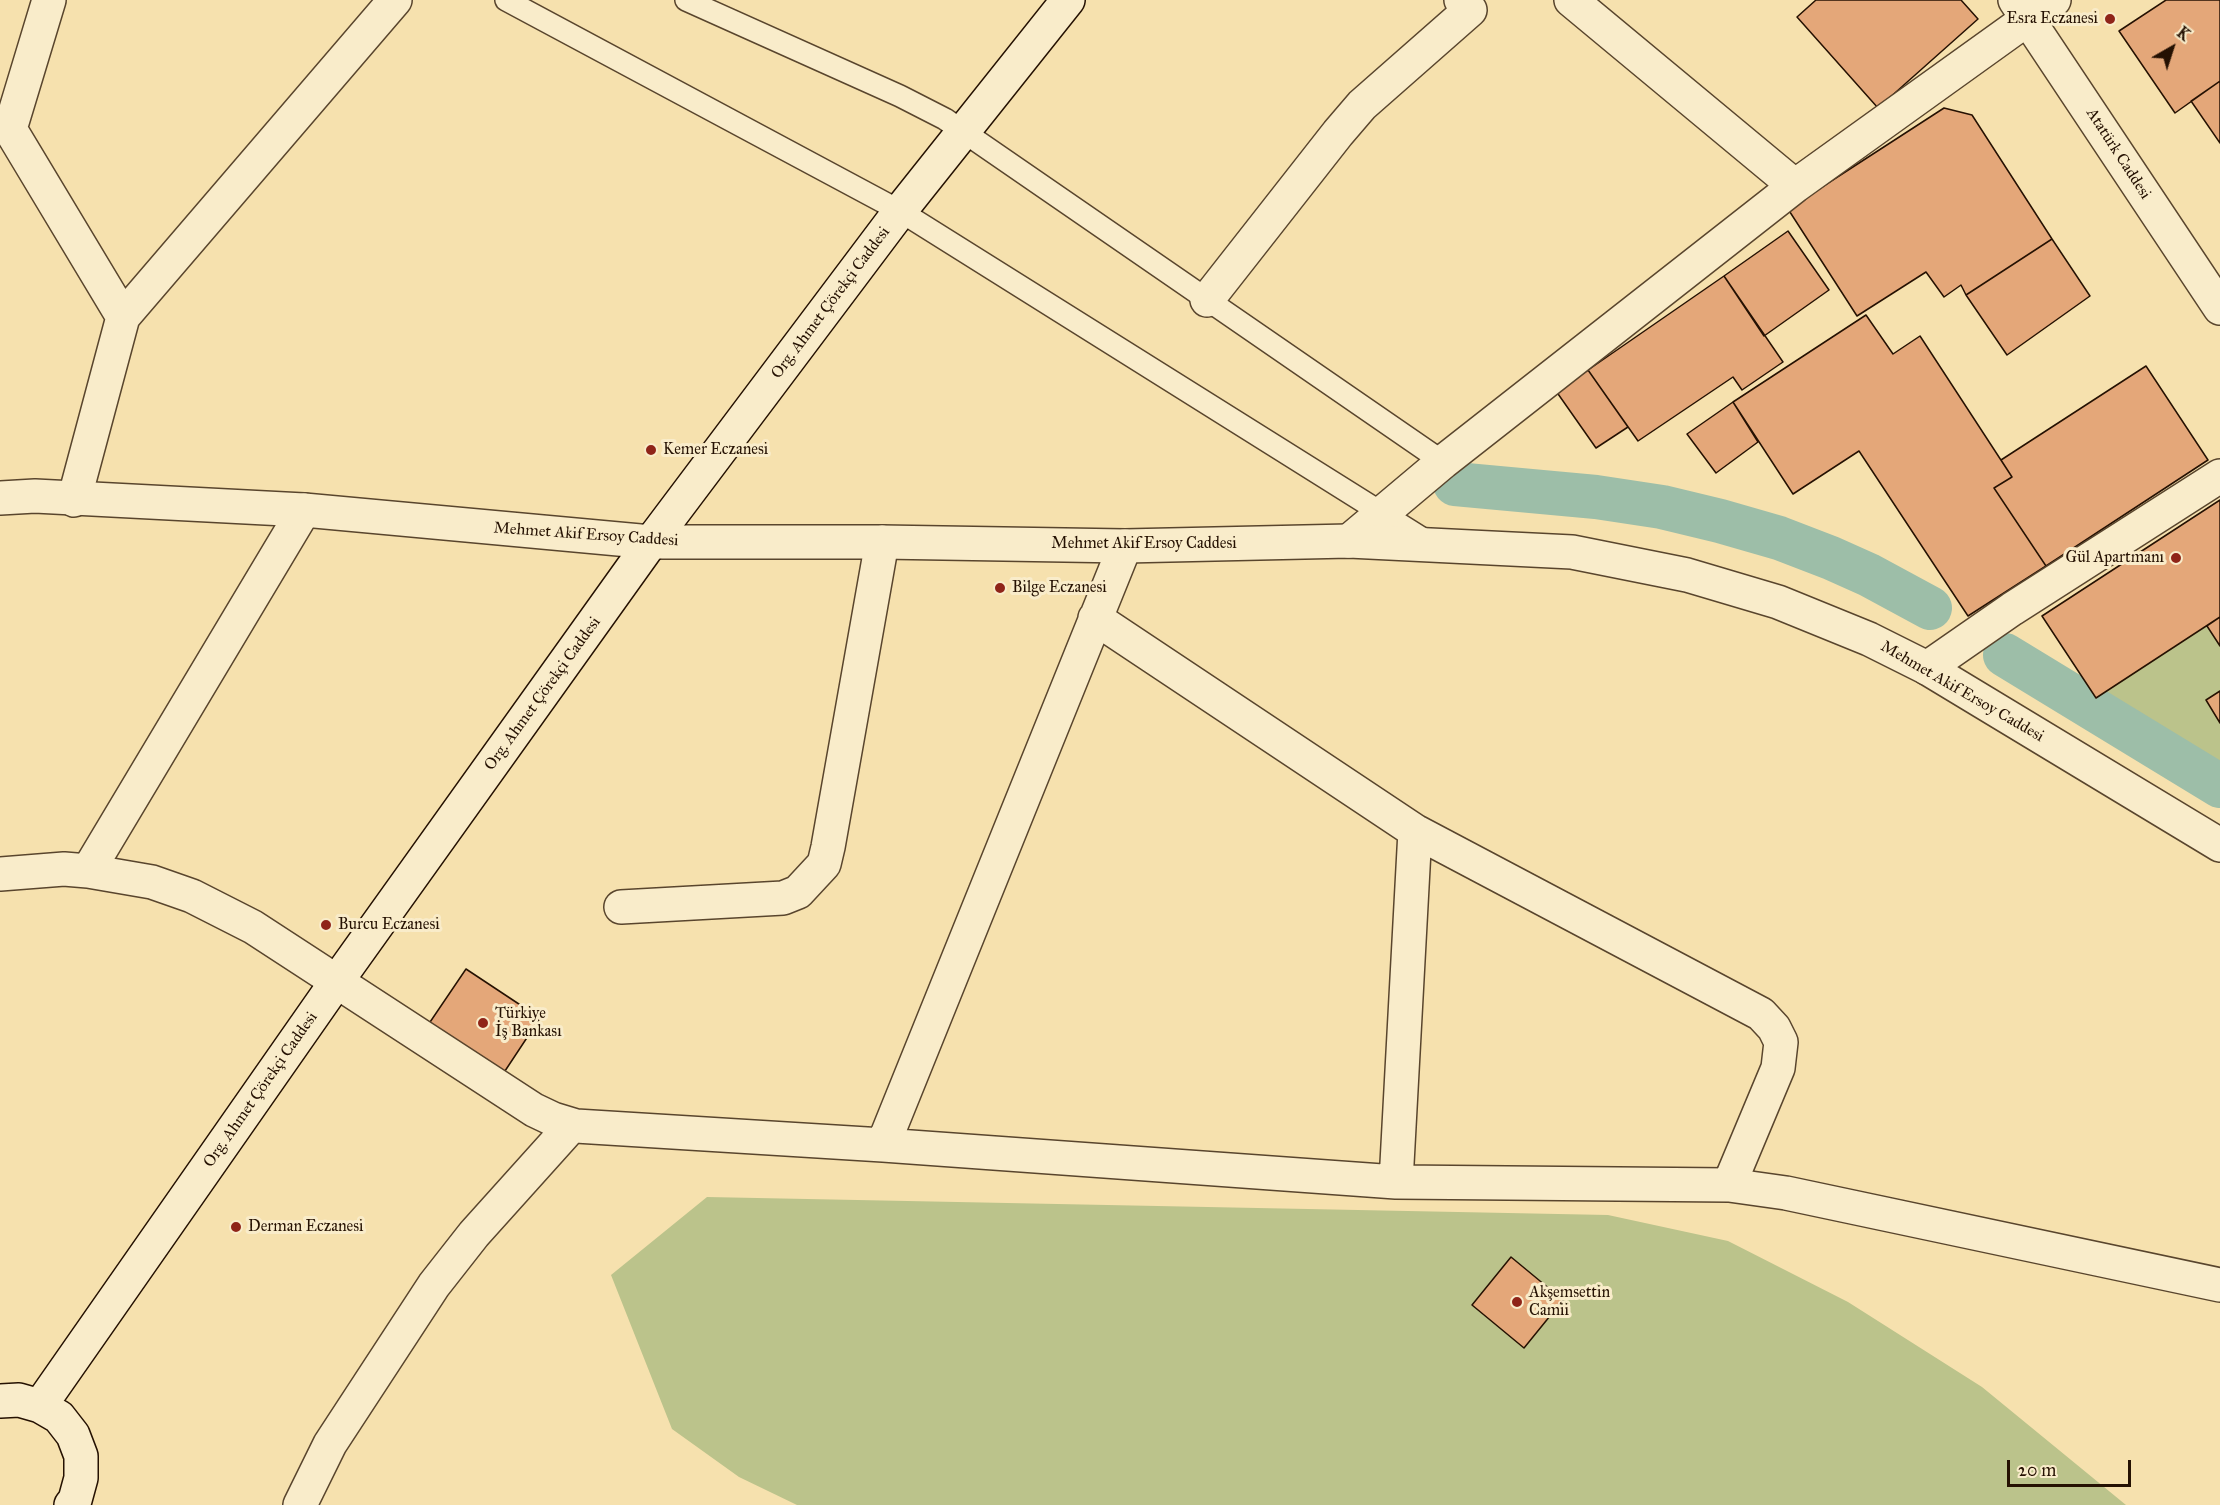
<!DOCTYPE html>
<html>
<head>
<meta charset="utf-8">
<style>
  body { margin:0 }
  #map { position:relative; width:2220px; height:1505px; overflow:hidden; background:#f6e1ae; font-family:"IM FELL Great Primer",serif }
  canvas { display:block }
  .north { position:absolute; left:2142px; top:18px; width:60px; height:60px; -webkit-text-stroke:4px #f9ecca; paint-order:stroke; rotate:39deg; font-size:16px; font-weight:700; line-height:24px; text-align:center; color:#251102 }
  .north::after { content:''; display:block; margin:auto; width:21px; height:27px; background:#251102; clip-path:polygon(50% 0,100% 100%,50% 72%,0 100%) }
  .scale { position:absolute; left:2007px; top:1460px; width:124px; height:27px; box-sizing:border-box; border:3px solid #251102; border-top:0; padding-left:8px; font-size:18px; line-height:21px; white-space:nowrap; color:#251102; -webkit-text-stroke:4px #f9ecca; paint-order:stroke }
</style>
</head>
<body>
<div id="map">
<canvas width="2220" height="1505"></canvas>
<div class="north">K</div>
<div class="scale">20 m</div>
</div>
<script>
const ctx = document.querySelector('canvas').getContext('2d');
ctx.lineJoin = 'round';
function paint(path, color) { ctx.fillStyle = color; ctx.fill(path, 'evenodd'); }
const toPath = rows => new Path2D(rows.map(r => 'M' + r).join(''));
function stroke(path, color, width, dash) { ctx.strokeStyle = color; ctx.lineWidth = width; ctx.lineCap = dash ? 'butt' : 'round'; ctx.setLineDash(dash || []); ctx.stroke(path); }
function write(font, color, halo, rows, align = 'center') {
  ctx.font = font + ' "IM FELL Great Primer",serif'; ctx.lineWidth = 6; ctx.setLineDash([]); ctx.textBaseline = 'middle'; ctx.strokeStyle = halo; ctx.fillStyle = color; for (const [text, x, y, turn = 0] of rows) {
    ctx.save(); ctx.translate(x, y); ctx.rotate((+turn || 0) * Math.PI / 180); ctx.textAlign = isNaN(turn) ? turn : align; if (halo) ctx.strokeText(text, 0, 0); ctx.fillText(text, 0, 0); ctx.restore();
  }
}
paint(toPath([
  [2207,626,2220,646,2220,691,2206,700,2220,723,2220,777,2096,698],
  [707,1197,1608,1215,1728,1241,1848,1302,1982,1387,2126,1505,797,1505,739,1477,672,1429,611,1275]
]), '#bbc38b');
stroke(toPath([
  [1455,484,1596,497,1662,507,1720,521,1779,538,1831,558,1869,575,1930,608],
  [2005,655,2220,786]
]), '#9dbea8', 44);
const building = toPath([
  [1816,0,1961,0,1978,19,1878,108,1797,17,1816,0],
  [2166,0,2220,0,2220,81,2175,113,2119,31,2166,0],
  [2220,81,2220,143,2191,101,2220,81],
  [1944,108,1972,115,2052,239,1966,295,1961,285,1944,297,1926,272,1857,316,1788,209,1944,108],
  [1788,231,1829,290,1764,336,1724,276,1788,231],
  [2052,239,2090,296,2007,355,1966,295,2052,239],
  [1724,276,1783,362,1742,390,1733,377,1638,441,1588,370,1724,276],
  [1866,315,1893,354,1920,336,2012,477,1994,488,2046,566,1968,616,1859,451,1793,494,1733,402,1866,315],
  [2146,366,2208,460,2046,566,1994,488,2012,477,2001,460,2146,366],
  [1588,370,1628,427,1596,448,1556,391,1588,370],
  [1733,402,1758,442,1716,473,1687,434,1733,402],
  [2220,500,2220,617,2096,698,2042,616,2220,500],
  [2220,617,2220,646,2207,626,2220,617],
  [2220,691,2220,723,2206,700,2220,691],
  [466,969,540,1018,501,1077,426,1028,466,969],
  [1511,1257,1563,1300,1524,1348,1472,1305,1511,1257]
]);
paint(building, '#e4a779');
stroke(building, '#251102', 1.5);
const service = toPath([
  [506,0,900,211,1428,542],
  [686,0,900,96,945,119,1443,462]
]);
const minor = toPath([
  [49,0,10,129,123,317,74,500],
  [1571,0,1795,186],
  [1207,300,1338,133,1362,105,1470,10,1461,0],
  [123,317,395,0],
  [1349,541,1443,462,1795,186,2054,0],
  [1095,618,1415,831,1761,1014,1774,1028,1781,1042,1778,1068,1729,1185],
  [1927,668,2012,609,2220,476],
  [88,871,304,510],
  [0,874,64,869,88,871,152,882,192,896,253,927,534,1110,553,1119,576,1126,883,1145,1396,1182,1729,1185,1786,1193,2220,1285],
  [621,907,783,898,798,892,824,864,828,847,882,542],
  [883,1145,1125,546],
  [1396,1182,1415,831],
  [300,1505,330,1444,434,1285,474,1234,572,1125]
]);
const tertiary = toPath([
  [2015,0,2220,308],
  [0,498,35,496,304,510,651,542,882,542,1125,546,1349,541,1572,552,1687,575,1778,602,1869,639,1927,668,2220,845]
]);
const secondary = toPath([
  [0,1401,19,1400,40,1406,59,1417,73,1435,81,1456,81,1478,75,1500,71,1505],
  [40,1406,337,981,651,542,900,211,1068,0]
]);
stroke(service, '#59452d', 24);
stroke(minor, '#59452d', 36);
stroke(tertiary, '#59452d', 36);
stroke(secondary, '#251102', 36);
stroke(service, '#f9ecca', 21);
stroke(minor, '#f9ecca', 33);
stroke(tertiary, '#f9ecca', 33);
stroke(secondary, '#f9ecca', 33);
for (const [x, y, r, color] of [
  [2110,19,6,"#8f2418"],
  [651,450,6,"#8f2418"],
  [2176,558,6,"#8f2418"],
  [1000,588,6,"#8f2418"],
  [326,925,6,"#8f2418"],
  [483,1023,6,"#8f2418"],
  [236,1227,6,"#8f2418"],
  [1517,1302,6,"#8f2418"]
]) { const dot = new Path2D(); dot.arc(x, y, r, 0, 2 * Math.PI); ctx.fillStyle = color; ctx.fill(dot); stroke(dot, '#f9ecca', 2); }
write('16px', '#251102', '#f9ecca', [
  ["Esra Eczanesi",2098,19,"right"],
  ["Kemer Eczanesi",663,450],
  ["Gül Apartmanı",2164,558,"right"],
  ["Bilge Eczanesi",1012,588],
  ["Burcu Eczanesi",338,925],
  ["Türkiye",495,1014],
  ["İş Bankası",495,1032],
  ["Derman Eczanesi",248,1227],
  ["Akşemsettin",1529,1293],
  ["Camii",1529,1311]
], 'left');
write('16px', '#251102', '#f9ecca', [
  ["Atatürk Caddesi",2118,154,57],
  ["Org. Ahmet Çörekçi Caddesi",831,303,-53],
  ["Mehmet Akif Ersoy Caddesi",586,535,4],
  ["Mehmet Akif Ersoy Caddesi",1144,544],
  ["Mehmet Akif Ersoy Caddesi",1962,692,30],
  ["Org. Ahmet Çörekçi Caddesi",543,694,-54],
  ["Org. Ahmet Çörekçi Caddesi",261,1090,-55]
]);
</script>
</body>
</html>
